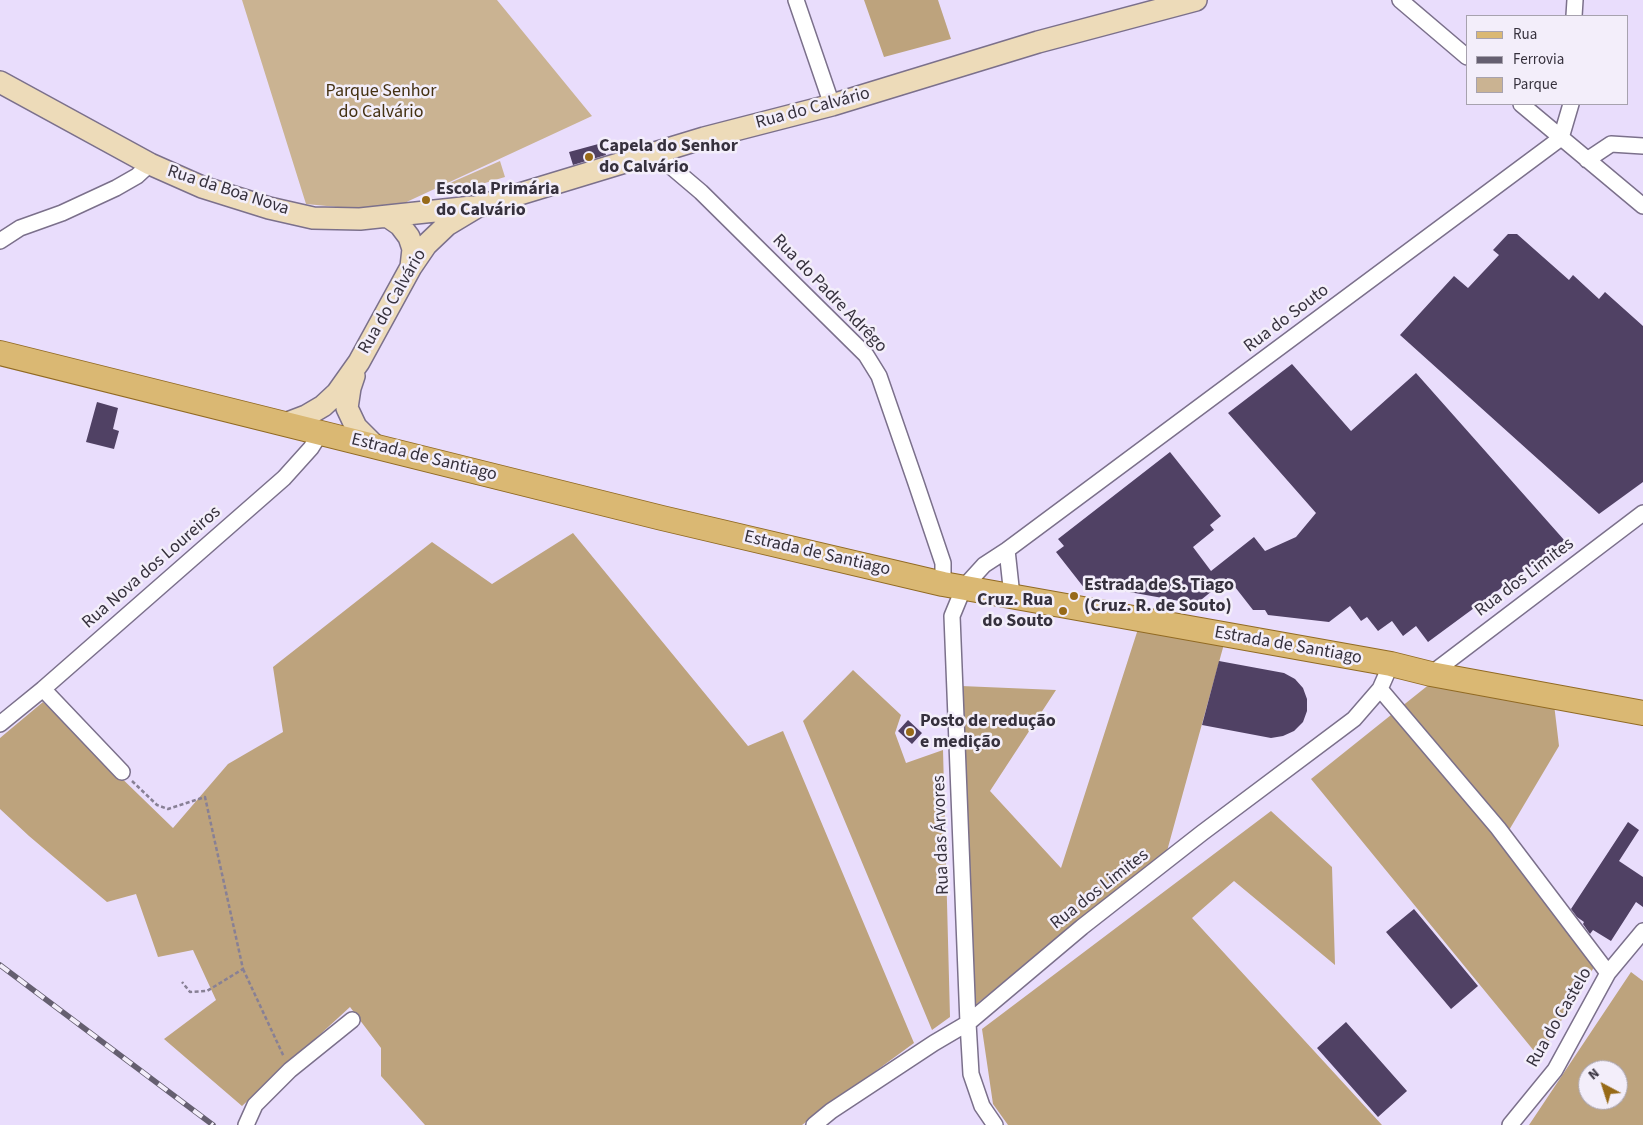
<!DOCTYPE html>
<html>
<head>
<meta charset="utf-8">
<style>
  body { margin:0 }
  #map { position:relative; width:1643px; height:1125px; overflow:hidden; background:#e9ddfc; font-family:"Source Sans 3",sans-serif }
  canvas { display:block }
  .legend { position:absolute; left:1466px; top:15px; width:162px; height:90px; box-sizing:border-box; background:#f3eefa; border:1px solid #a7a2ae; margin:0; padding:6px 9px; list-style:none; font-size:15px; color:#36313d }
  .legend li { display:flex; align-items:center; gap:10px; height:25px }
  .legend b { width:25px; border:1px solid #a7a2ae }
  .north { position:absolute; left:1578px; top:1060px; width:50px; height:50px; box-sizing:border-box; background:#f3eefa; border:1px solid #a7a2ae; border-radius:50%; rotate:320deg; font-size:14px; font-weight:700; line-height:20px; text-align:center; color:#36313d }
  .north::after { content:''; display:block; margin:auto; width:18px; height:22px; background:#976a18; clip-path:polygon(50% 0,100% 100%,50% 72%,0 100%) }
</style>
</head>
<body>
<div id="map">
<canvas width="1643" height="1125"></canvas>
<ul class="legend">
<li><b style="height:6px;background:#dab873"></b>Rua</li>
<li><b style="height:6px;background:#655f70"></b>Ferrovia</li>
<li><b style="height:14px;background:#cab392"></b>Parque</li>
</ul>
<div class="north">N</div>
</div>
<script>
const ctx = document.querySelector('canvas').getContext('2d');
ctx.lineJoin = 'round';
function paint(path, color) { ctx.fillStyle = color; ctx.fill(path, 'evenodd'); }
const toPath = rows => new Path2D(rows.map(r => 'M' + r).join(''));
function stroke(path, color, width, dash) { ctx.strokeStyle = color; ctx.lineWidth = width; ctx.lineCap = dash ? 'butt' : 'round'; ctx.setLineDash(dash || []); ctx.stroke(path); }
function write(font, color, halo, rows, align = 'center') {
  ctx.font = font + ' "Source Sans 3",sans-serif'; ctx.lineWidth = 5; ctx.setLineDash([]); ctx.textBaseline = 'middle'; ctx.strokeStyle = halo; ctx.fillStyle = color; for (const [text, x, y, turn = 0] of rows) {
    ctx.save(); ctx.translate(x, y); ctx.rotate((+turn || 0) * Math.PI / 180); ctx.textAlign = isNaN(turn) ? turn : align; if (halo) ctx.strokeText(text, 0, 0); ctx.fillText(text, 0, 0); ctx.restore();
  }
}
paint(toPath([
  [242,0,497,0,592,116,400,205,348,208,306,204],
  [500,161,505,177,445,195,441,187]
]), '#cab392');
paint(toPath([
  [864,0,938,0,951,39,884,57],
  [573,533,748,746,783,731,914,1043,802,1125,425,1125,381,1076,381,1048,350,1007,242,1106,164,1039,216,1000,193,950,158,957,136,894,107,902,29,836,0,809,0,738,43,702,173,828,228,764,283,732,273,667,432,542,492,584],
  [1138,629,1224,644,1167,851,974,1006,961,686,1056,690,990,791,1061,868],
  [853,670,901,715,895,733,906,763,943,750,950,1017,932,1030,803,721],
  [1431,683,1554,704,1559,746,1502,842,1596,964,1539,1057,1311,779],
  [1271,811,1332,867,1335,965,1234,881,1192,918,1382,1125,1008,1125,993,1104,982,1029],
  [1631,972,1643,981,1643,1125,1529,1125],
  [1588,1070,1618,1070,1618,1100,1588,1100]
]), '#bda37d');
paint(toPath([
  [602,143,606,155,573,165,569,152],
  [1508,234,1517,234,1569,280,1573,275,1599,299,1605,292,1643,326,1643,482,1599,514,1400,335,1454,276,1468,288,1499,255,1493,250],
  [1292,364,1351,431,1416,373,1565,541,1428,642,1416,626,1403,636,1392,621,1378,631,1367,617,1361,621,1350,606,1329,622,1268,615,1265,610,1253,610,1228,578,1196,604,1107,588,1100,578,1085,589,1056,552,1064,546,1058,539,1170,452,1221,516,1210,525,1214,530,1193,547,1211,571,1254,537,1265,551,1296,537,1316,513,1228,413],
  [97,402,118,408,113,429,119,431,114,449,86,442],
  [1219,661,1284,673,1295,679,1303,688,1307,699,1307,711,1303,722,1294,731,1283,736,1271,738,1202,725],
  [908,720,922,733,912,744,898,731],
  [1628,822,1639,830,1619,861,1643,877,1643,907,1636,902,1611,941,1593,930,1590,934,1583,924,1584,922,1577,917,1571,909],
  [1414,909,1478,986,1451,1009,1386,932],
  [1346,1022,1407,1091,1378,1117,1317,1048]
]), '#504164');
const minor = toPath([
  [796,0,832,105],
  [1400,0,1467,57],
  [1574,16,1575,0],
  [1521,104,1643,206],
  [655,153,701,192,866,355,879,376,916,483,943,563,943,584],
  [1587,160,1611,144,1643,146],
  [0,241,20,228,62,213,116,188,137,176,150,164],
  [1007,550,1012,596],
  [1431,674,1643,513],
  [43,689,122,772],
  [1380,689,1498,828,1608,973],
  [0,724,43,689,284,478,311,448,321,432],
  [246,1125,255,1105,290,1070,352,1020],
  [814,1125,831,1111,934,1043,968,1023,1082,927,1202,833,1354,719,1380,689,1391,664],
  [995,1125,982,1106,971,1074,968,1023,952,616,964,587,984,565,1007,550,1561,138,1571,104],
  [1510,1125,1555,1070,1608,973,1643,931]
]);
const secondary = toPath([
  [0,82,150,164,202,187,269,208,313,218,360,219,472,207],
  [387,216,400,225,409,237,413,249,411,267],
  [354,376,350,388,347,408,356,427,374,445],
  [285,424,306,416,323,406,337,393,359,362,411,267,426,245,447,225,477,207,704,138,832,105,1038,42,1196,0]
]);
const primary = toPath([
  [0,353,662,518,943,584,1391,664,1431,674,1643,713]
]);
stroke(minor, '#7b708b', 18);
stroke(secondary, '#7b708b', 24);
stroke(primary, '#916a23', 26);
stroke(toPath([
  [132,781,157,805,168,809,205,797,243,969,207,991,190,992,182,982],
  [243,969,284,1057]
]), '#888095', 2.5, [4, 2.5]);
stroke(minor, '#fff', 15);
stroke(secondary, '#eddbb9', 21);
stroke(primary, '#dab873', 24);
const rail = toPath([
  [0,965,213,1125]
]);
stroke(rail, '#655f70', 5.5);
stroke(rail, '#f3eefa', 4, [11]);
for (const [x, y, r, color] of [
  [589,157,5,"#976a18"],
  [426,200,5,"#976a18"],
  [1074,596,5,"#976a18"],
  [1063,611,5,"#976a18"],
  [910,732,5,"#976a18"]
]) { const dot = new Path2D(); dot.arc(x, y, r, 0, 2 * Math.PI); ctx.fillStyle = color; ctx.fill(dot); stroke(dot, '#f3eefa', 2); }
write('18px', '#443112', '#f3eefa', [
  ["Parque Senhor",381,92],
  ["do Calvário",381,113]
]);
write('18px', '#36313d', '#f3eefa', [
  ["Rua do Calvário",813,109,-15],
  ["Rua da Boa Nova",228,191,18],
  ["Rua do Padre Adrêgo",829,294,46],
  ["Rua do Calvário",393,302,-60],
  ["Rua do Souto",1287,319,-37],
  ["Estrada de Santiago",424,458,14],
  ["Estrada de Santiago",817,554,13],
  ["Rua Nova dos Loureiros",152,568,-41],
  ["Rua dos Limites",1525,578,-37],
  ["Estrada de Santiago",1288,646,10],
  ["Rua das Árvores",942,835,-92],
  ["Rua dos Limites",1100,890,-38],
  ["Rua do Castelo",1560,1018,-60]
]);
write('bold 18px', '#36313d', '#f3eefa', [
  ["Capela do Senhor",599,147],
  ["do Calvário",599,168],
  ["Escola Primária",436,190],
  ["do Calvário",436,211],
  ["Estrada de S. Tiago",1084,586],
  ["(Cruz. R. de Souto)",1084,607],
  ["Cruz. Rua",1053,601,"right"],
  ["do Souto",1053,622,"right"],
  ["Posto de redução",920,722],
  ["e medição",920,743]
], 'left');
</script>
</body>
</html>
